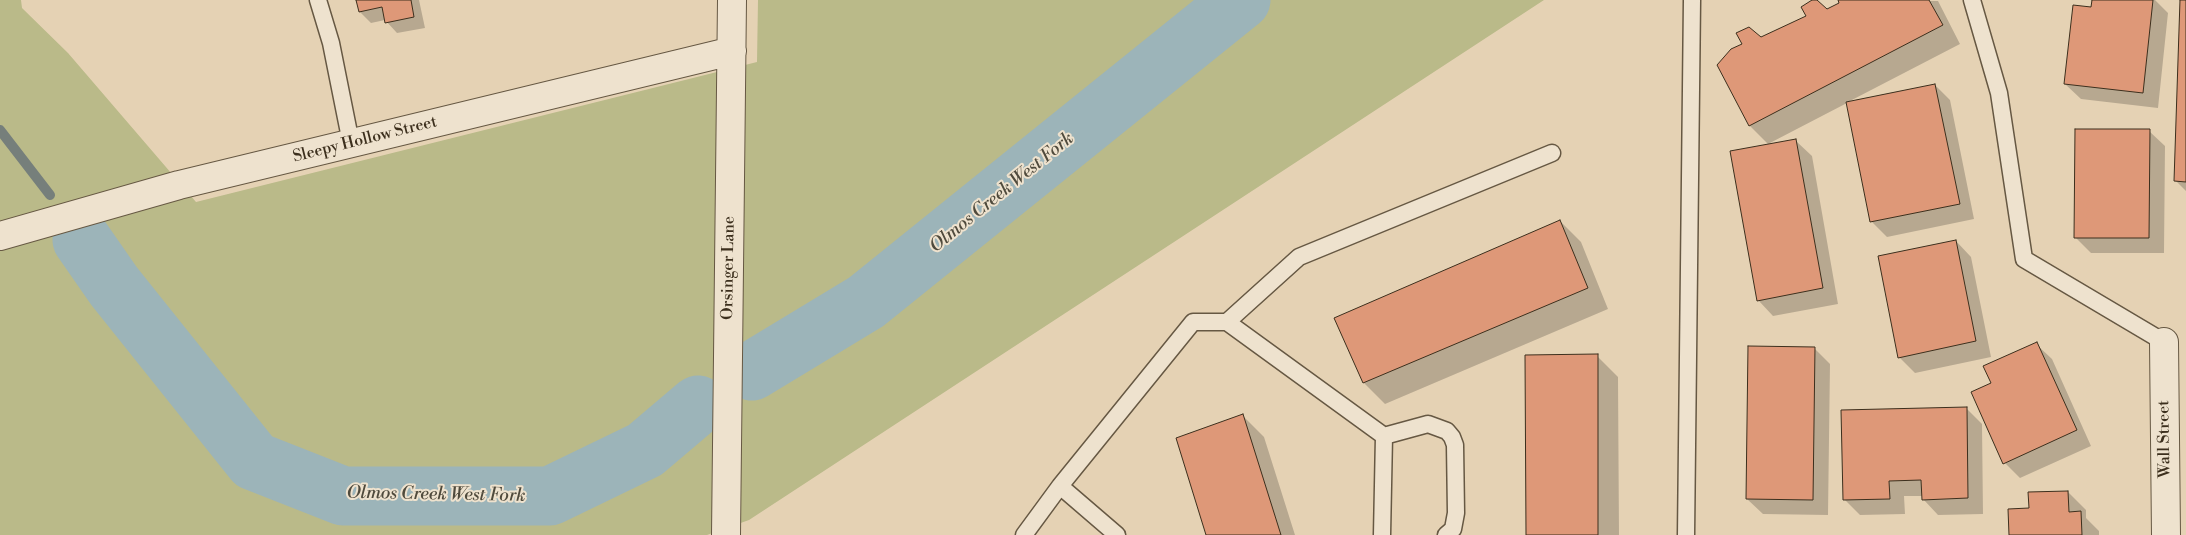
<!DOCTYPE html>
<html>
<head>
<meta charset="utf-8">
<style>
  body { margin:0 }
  canvas { display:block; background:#e5d2b4 }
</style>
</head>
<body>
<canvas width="2186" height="535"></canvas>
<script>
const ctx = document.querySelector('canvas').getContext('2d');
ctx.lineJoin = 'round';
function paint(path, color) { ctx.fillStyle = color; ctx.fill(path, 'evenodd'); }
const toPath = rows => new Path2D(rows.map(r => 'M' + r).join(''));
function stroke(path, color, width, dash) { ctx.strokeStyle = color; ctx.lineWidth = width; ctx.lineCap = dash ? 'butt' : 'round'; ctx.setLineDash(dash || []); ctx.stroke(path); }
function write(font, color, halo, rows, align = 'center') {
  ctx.font = font + ' "Libre Bodoni",serif'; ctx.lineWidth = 4; ctx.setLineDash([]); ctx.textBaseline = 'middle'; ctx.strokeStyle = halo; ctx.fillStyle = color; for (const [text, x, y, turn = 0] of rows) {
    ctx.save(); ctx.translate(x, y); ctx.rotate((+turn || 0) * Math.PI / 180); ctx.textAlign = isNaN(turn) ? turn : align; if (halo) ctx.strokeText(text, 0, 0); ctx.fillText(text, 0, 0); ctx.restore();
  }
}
paint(toPath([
  [0,0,21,0,22,8,68,53,196,202,757,62,758,0,1544,0,749,520,707,535,0,535]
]), '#baba89');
paint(toPath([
  [358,0,419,0,425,28,397,33,385,20,371,23,360,12],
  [1814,0,1827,11,1841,4,1840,0,1938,1,1960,44,1848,102,1935,85,1950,100,1974,219,1887,237,1872,222,1847,103,1768,144,1750,126,1760,38,1807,16],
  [2093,0,2155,0,2168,13,2158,108,2081,99,2065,84],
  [2181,0,2186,0,2186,191,2176,181],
  [2149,131,2165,146,2164,253,2091,253,2075,237],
  [1796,141,1812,156,1838,304,1773,316,1758,300],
  [1560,221,1581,242,1608,309,1385,404,1364,383,1336,318],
  [1956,241,1971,257,1991,357,1915,373,1899,357],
  [2036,344,2052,359,2091,446,2020,478,2005,463,1993,383],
  [1814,348,1830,364,1828,515,1763,514,1747,499],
  [1597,356,1618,377,1619,535,1527,535],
  [1966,408,1982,424,1983,514,1938,515,1923,499,1923,496,1904,496,1905,514,1860,515,1844,499],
  [1243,416,1264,437,1295,535,1207,535],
  [2068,492,2086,510,2086,518,2099,531,2099,535,2010,535,2030,510]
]), '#0003');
stroke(toPath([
  [0,130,50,195]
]), '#767f7b', 10);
stroke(toPath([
  [82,240,114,286,254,461,343,496,550,496,645,450,698,405],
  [752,371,866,302,1241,0]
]), '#9cb4b9', 59);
const building = toPath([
  [356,0,411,0,414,17,385,23,382,7,359,12,356,0],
  [1812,0,1817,0,1827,9,1839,3,1838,0,1929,0,1943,25,1749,126,1717,65,1731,49,1742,44,1736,33,1749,27,1761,37,1806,16,1801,7,1812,0],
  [2092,0,2153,0,2143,93,2064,84,2073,5,2091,7,2092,0],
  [2180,0,2186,0,2186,182,2174,181,2180,0],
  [1935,84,1960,204,1870,222,1846,102,1935,84],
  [2075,129,2150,129,2149,238,2074,238,2075,129],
  [1796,139,1823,288,1757,301,1730,151,1796,139],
  [1560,220,1588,288,1363,383,1334,318,1560,220],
  [1956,240,1976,341,1898,358,1878,256,1956,240],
  [2037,342,2077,430,2003,464,1971,392,1991,383,1983,366,2037,342],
  [1748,346,1815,347,1813,500,1746,499,1748,346],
  [1598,354,1598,535,1526,535,1525,355,1598,354],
  [1967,407,1968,498,1922,500,1921,480,1889,481,1890,499,1843,500,1841,410,1967,407],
  [1243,414,1281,535,1206,535,1176,438,1243,414],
  [2068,491,2069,512,2081,511,2082,535,2009,535,2008,509,2029,508,2028,492,2068,491]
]);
paint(building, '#de9878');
stroke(building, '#3c2f1d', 1);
const lane = toPath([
  [318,0,331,43,351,143],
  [1972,0,1999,93,2024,259,2164,342],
  [1227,322,1299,257,1552,153],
  [1384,436,1428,424,1447,431,1452,437,1455,445,1456,513,1453,529,1446,535],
  [1024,535,1060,486],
  [1117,535,1060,486,1193,322,1227,322,1384,436],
  [1382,535,1384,436],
  [1686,535,1692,0]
]);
const street = toPath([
  [0,236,179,185,732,51],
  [2164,342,2166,535],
  [726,535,732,0]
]);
stroke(lane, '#665843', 19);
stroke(street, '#665843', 30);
stroke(lane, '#eee2ce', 16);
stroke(street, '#eee2ce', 28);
write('16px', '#3c2f1d', '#eee2ce', [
  ["Sleepy Hollow Street",365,140,-14],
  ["Orsinger Lane",729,268,-89],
  ["Wall Street",2165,439,-91]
]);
write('italic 18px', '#4f4a3c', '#eee2ce', [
  ["Olmos Creek West Fork",1002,193,-39],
  ["Olmos Creek West Fork",436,495,1]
]);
</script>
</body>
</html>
